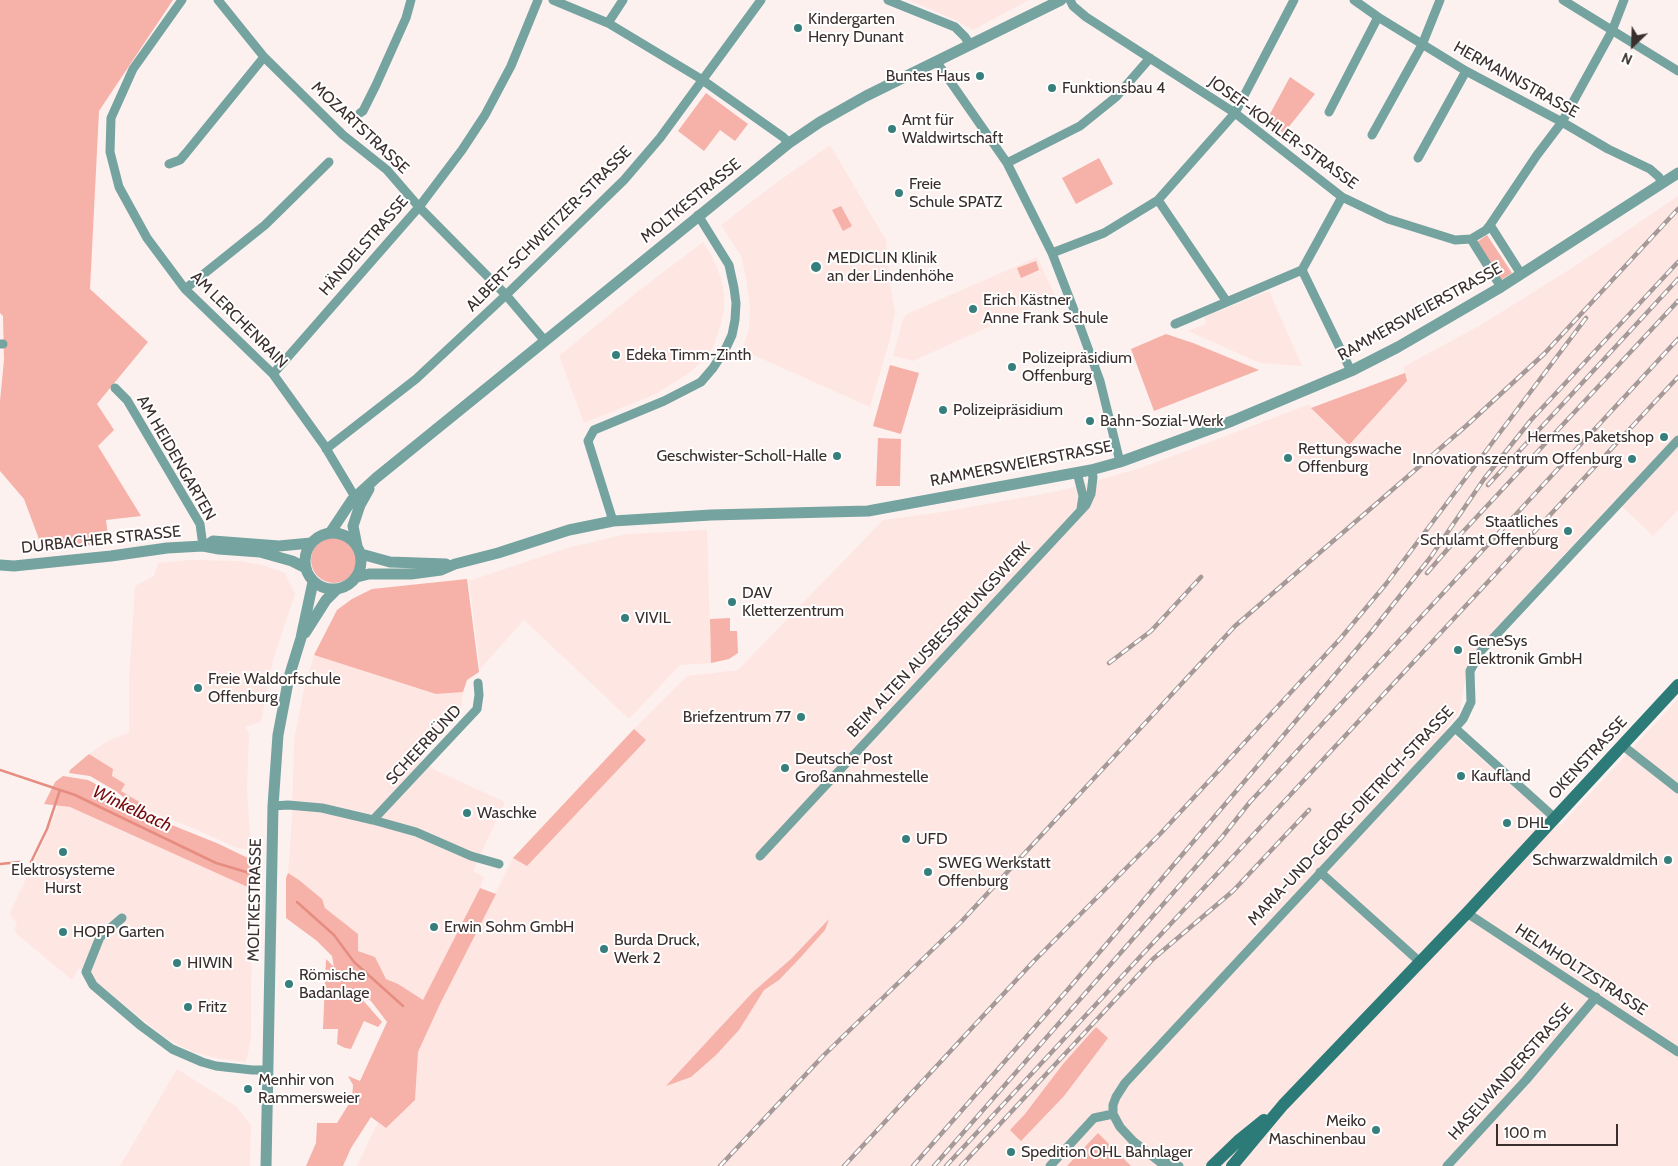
<!DOCTYPE html>
<html>
<head>
<meta charset="utf-8">
<style>
  body { margin:0 }
  #map { position:relative; width:1678px; height:1166px; overflow:hidden; background:#fdf1ef; font-family:Cabin,sans-serif }
  canvas { display:block }
  .north { position:absolute; left:1608px; top:20px; width:50px; height:50px; -webkit-text-stroke:4px #fff; paint-order:stroke; rotate:204deg; font-size:14px; font-weight:700; line-height:20px; text-align:center; color:#3b2f2d }
  .north::after { content:''; display:block; margin:auto; width:18px; height:22px; background:#3b2f2d; clip-path:polygon(50% 0,100% 100%,50% 72%,0 100%) }
  .scale { position:absolute; left:1496px; top:1124px; width:122px; height:22px; box-sizing:border-box; border:2px solid #3b2f2d; border-top:0; padding-left:6px; font-size:15px; line-height:18px; white-space:nowrap; color:#3b2f2d; -webkit-text-stroke:4px #fff; paint-order:stroke }
</style>
</head>
<body>
<div id="map">
<canvas width="1678" height="1166"></canvas>
<div class="north">N</div>
<div class="scale">100 m</div>
</div>
<script>
const ctx = document.querySelector('canvas').getContext('2d');
ctx.lineJoin = 'round';
function paint(path, color) { ctx.fillStyle = color; ctx.fill(path, 'evenodd'); }
const toPath = rows => new Path2D(rows.map(r => 'M' + r).join(''));
function stroke(path, color, width, dash) { ctx.strokeStyle = color; ctx.lineWidth = width; ctx.lineCap = dash ? 'butt' : 'round'; ctx.setLineDash(dash || []); ctx.stroke(path); }
function write(font, color, halo, rows, align = 'center') {
  ctx.font = font + ' Cabin,sans-serif'; ctx.lineWidth = 4; ctx.setLineDash([]); ctx.textBaseline = 'middle'; ctx.strokeStyle = halo; ctx.fillStyle = color; for (const [text, x, y, turn = 0] of rows) {
    ctx.save(); ctx.translate(x, y); ctx.rotate((+turn || 0) * Math.PI / 180); ctx.textAlign = isNaN(turn) ? turn : align; if (halo) ctx.strokeText(text, 0, 0); ctx.fillText(text, 0, 0); ctx.restore();
  }
}
paint(toPath([
  [909,0,1029,0,973,30,955,20],
  [830,145,886,240,889,279,895,312,890,339,870,407,742,350,749,329,750,308,746,277,741,256,721,225,772,186],
  [1678,196,1678,510,1653,536,1615,500,1480,645,1468,663,1460,711,1446,729,1560,826,1678,699,1678,1166,357,1166,378,1122,386,1128,415,1100,418,1052,440,1004,513,858,634,729,687,676,738,670,883,520,942,512,1059,491,1141,468,1310,404,1312,408,1405,373,1403,367,1479,326,1575,266],
  [703,242,712,256,721,278,724,294,724,310,720,327,713,347,704,359,692,371,656,394,584,423,559,356,637,292],
  [1037,257,1057,300,1050,304,1048,300,913,361,893,356,903,319,907,314],
  [1269,291,1302,366,1260,363,1188,331,1206,324,1204,317],
  [707,530,711,663,680,665,629,719,524,620,480,669,469,581,567,548,626,534],
  [191,560,238,561,263,565,285,573,295,594,273,660,261,722,245,727,249,734,247,790,251,850,237,848,188,826,144,810,145,806,121,791,112,776,112,769,89,754,106,742,129,732,129,681,135,586,154,576,158,563],
  [314,655,436,694,463,692,461,709,419,758,435,770,505,802,473,871,484,877,480,888,423,1001,398,984,386,979,375,957,358,951,358,934,325,908,322,899,299,880,288,873,292,818,294,740,304,689],
  [58,806,70,807,252,889,251,1039,246,1062,221,1059,192,1052,164,1037,79,968,72,980,20,937,14,930,17,922,12,918,10,912,43,843],
  [177,1069,237,1107,251,1125,250,1166,120,1166]
]), '#fee6e2');
paint(toPath([
  [0,0,173,0,99,111,90,289,148,342,97,404,114,430,98,446,141,516,106,520,109,543,43,550,24,499,0,471,0,401,4,360,3,316,0,313],
  [1290,77,1315,94,1284,133,1265,123],
  [706,93,748,124,735,141,720,130,704,151,678,131],
  [1099,158,1113,184,1076,204,1062,178],
  [841,206,852,226,843,231,832,210],
  [1487,235,1512,273,1501,280,1477,242],
  [1036,261,1039,270,1021,278,1017,268],
  [1166,334,1193,343,1259,370,1154,411,1131,349],
  [890,365,919,373,901,434,873,426],
  [1405,373,1407,381,1349,445,1311,408],
  [878,438,901,439,900,486,876,486],
  '311 560a23 23 0 1 1 46 0a23 23 0 1 1-46 0Z',
  [467,579,479,672,467,680,463,692,436,694,314,655,337,610,352,599,372,589],
  [730,618,730,631,737,631,738,653,729,659,711,663,710,619],
  [634,729,646,740,527,866,513,858],
  [89,754,113,769,112,776,125,784,121,791,146,806,144,810,139,809,114,790,90,776,69,773,70,770],
  [63,776,88,780,107,790,142,813,219,844,254,861,252,889,70,807,44,804,55,782],
  [288,873,299,880,322,899,325,908,358,934,358,951,375,957,386,979,398,984,423,1000,480,888,496,894,440,1004,418,1052,415,1100,386,1128,371,1117,351,1148,343,1166,306,1166,316,1143,317,1123,337,1123,352,1099,353,1085,348,1076,360,1081,387,1022,371,1001,355,991,382,1022,378,1027,364,1021,351,1049,345,1048,337,1044,338,1029,323,1029,326,959,334,967,332,956,317,941,286,918,286,878],
  [829,919,825,930,800,958,779,980,764,990,739,1030,716,1055,691,1077,666,1086,753,992,791,959],
  [1096,1027,1108,1038,1064,1096,1021,1141,1010,1130,1025,1114,1063,1064],
  [1098,1133,1131,1166,1067,1166]
]), '#f6b1a8');
stroke(toPath([
  [0,770,75,795,216,863,253,874],
  [31,862,47,829,60,790],
  [0,864,20,862],
  [297,902,334,935,354,962,403,1006]
]), '#e68d81', 2.5);
stroke(toPath([
  [182,0,133,69,111,118,110,152,119,187,147,238,185,289,273,374,324,445,355,497],
  [218,0,264,57,343,135,387,170,419,207,506,295,545,341],
  [553,0,608,23,701,79,783,137,789,143],
  [888,0,955,27,965,37,970,45],
  [1070,0,1073,6,1086,17,1235,113,1342,197,1388,219,1455,240,1471,239,1486,230,1490,225,1537,155,1562,122,1612,31,1624,0],
  [1354,0,1378,17,1466,71,1562,122,1608,149,1650,169,1659,177,1662,184],
  [1563,0,1678,71],
  [608,23,623,0],
  [936,61,1007,163,1052,253,1074,310,1100,381,1120,462],
  [1329,112,1378,17],
  [360,113,363,111,376,85,406,18,411,0],
  [1372,135,1422,45,1440,0],
  [1418,158,1466,71],
  [1007,163,1080,126,1116,97,1150,58],
  [169,164,180,160,186,153,264,57],
  [1342,197,1302,270,1351,371],
  [1158,200,1227,302],
  [1490,225,1521,274],
  [1471,239,1501,287],
  [1052,253,1104,233,1158,200,1235,113,1294,0],
  [185,289,265,225,329,162],
  [1175,324,1302,270],
  [0,344,3,344],
  [273,374,419,207,462,150,485,115,511,66,538,0],
  [115,388,127,400,200,524,203,546],
  [326,449,416,379,506,295,624,180,660,138,761,0],
  [1077,472,1083,496,1081,509],
  [613,521,588,441,594,430,664,401,701,382,713,368,726,348,732,335,735,320,736,303,734,288,729,265,698,215],
  [1455,728,1555,818],
  [1622,745,1678,789],
  [273,806,288,805,322,808,373,820,416,832,471,856,499,864],
  [373,820,477,709,479,695,478,683],
  [760,856,1086,505,1091,494,1093,477,1091,470],
  [1320,872,1420,962],
  [1467,913,1678,1052],
  [122,918,100,937,86,972,93,985,141,1026,172,1049,202,1062,216,1066,252,1070,268,1070],
  [1160,1159,1179,1166],
  [1050,1166,1094,1118,1113,1114],
  [1165,1166,1133,1141,1120,1127,1113,1114,1113,1105,1116,1097,1125,1083,1455,728,1463,719,1471,702,1470,671,1481,651,1678,440],
  [1447,1166,1526,1080,1596,997]
]), '#74a3a0', 9);
stroke(toPath([
  '305 561a28 28 0 1 1 56 0a28 28 0 1 1-56 0Z',
  [330,533,352,500,376,478,789,143,820,122,866,96,1061,0],
  [207,545,213,541,279,546,311,543],
  [357,546,353,526,360,505,369,489],
  [361,554,390,562,446,564],
  [0,565,14,566,111,556,167,548,203,546,219,549,260,552,292,561,306,568],
  [357,577,369,574,411,574,441,570,455,564,498,553,569,530,613,521,711,515,868,511,1091,470,1120,462,1232,421,1351,371,1398,347,1501,287,1678,173],
  [305,633,326,600,336,590],
  [266,1166,273,806,278,735,289,677,301,638,313,582]
]), '#74a3a0', 11);
stroke(toPath([
  [1212,1166,1238,1141,1264,1120],
  [1232,1166,1283,1105,1467,913,1678,685]
]), '#2d7b78', 12);
const rail = toPath([
  [1488,485,1678,279],
  [1427,573,1459,536,1678,301],
  [1109,663,1151,631,1201,577],
  [720,1166,824,1055,961,922,1235,626,1466,426,1544,354,1678,209],
  [844,1166,1033,962,1161,833,1340,639,1386,584,1586,318],
  [913,1166,1070,987,1372,631,1430,558,1484,479,1531,420,1678,262],
  [934,1166,1222,837,1250,802,1678,339],
  [946,1166,1678,377],
  [961,1166,1153,959,1233,891,1309,810]
]);
stroke(rail, '#a69a98', 4.5);
stroke(rail, '#fff', 2.5, [8]);
for (const [x, y, r, color] of [
  [798,28,5,"#377f7c"],
  [980,76,5,"#377f7c"],
  [1052,88,5,"#377f7c"],
  [892,129,5,"#377f7c"],
  [899,193,5,"#377f7c"],
  [816,267,6,"#377f7c"],
  [973,309,5,"#377f7c"],
  [616,355,5,"#377f7c"],
  [1012,367,5,"#377f7c"],
  [943,410,5,"#377f7c"],
  [1090,421,5,"#377f7c"],
  [1664,437,5,"#377f7c"],
  [837,456,5,"#377f7c"],
  [1288,458,5,"#377f7c"],
  [1632,459,5,"#377f7c"],
  [1568,531,5,"#377f7c"],
  [732,602,5,"#377f7c"],
  [625,618,5,"#377f7c"],
  [1458,650,5,"#377f7c"],
  [198,688,5,"#377f7c"],
  [801,717,5,"#377f7c"],
  [785,768,5,"#377f7c"],
  [1461,776,5,"#377f7c"],
  [467,813,5,"#377f7c"],
  [1507,823,5,"#377f7c"],
  [906,839,5,"#377f7c"],
  [63,852,5,"#377f7c"],
  [1668,860,5,"#377f7c"],
  [928,872,5,"#377f7c"],
  [434,927,5,"#377f7c"],
  [63,932,5,"#377f7c"],
  [604,949,5,"#377f7c"],
  [177,963,5,"#377f7c"],
  [289,984,5,"#377f7c"],
  [188,1007,5,"#377f7c"],
  [248,1089,5,"#377f7c"],
  [1376,1130,5,"#377f7c"],
  [1011,1152,5,"#377f7c"]
]) { const dot = new Path2D(); dot.arc(x, y, r, 0, 2 * Math.PI); ctx.fillStyle = color; ctx.fill(dot); stroke(dot, '#fff', 2); }
write('16px', '#3b2f2d', '#fff', [
  ["Kindergarten",808,19],
  ["Henry Dunant",808,37],
  ["Buntes Haus",970,76,"right"],
  ["Funktionsbau 4",1062,88],
  ["Amt für",902,120],
  ["Waldwirtschaft",902,138],
  ["Freie",909,184],
  ["Schule SPATZ",909,202],
  ["MEDICLIN Klinik",827,258],
  ["an der Lindenhöhe",827,276],
  ["Erich Kästner",983,300],
  ["Anne Frank Schule",983,318],
  ["Edeka Timm-Zinth",626,355],
  ["Polizeipräsidium",1022,358],
  ["Offenburg",1022,376],
  ["Polizeipräsidium",953,410],
  ["Bahn-Sozial-Werk",1100,421],
  ["Hermes Paketshop",1654,437,"right"],
  ["Rettungswache",1298,449],
  ["Offenburg",1298,467],
  ["Geschwister-Scholl-Halle",827,456,"right"],
  ["Innovationszentrum Offenburg",1622,459,"right"],
  ["Staatliches",1558,522,"right"],
  ["Schulamt Offenburg",1558,540,"right"],
  ["DAV",742,593],
  ["Kletterzentrum",742,611],
  ["VIVIL",635,618],
  ["GeneSys",1468,641],
  ["Elektronik GmbH",1468,659],
  ["Freie Waldorfschule",208,679],
  ["Offenburg",208,697],
  ["Briefzentrum 77",791,717,"right"],
  ["Deutsche Post",795,759],
  ["Großannahmestelle",795,777],
  ["Kaufland",1471,776],
  ["Waschke",477,813],
  ["DHL",1517,823],
  ["UFD",916,839],
  ["Schwarzwaldmilch",1658,860,"right"],
  ["SWEG Werkstatt",938,863],
  ["Offenburg",938,881],
  ["Elektrosysteme",63,870,"center"],
  ["Hurst",63,888,"center"],
  ["Erwin Sohm GmbH",444,927],
  ["HOPP Garten",73,932],
  ["Burda Druck,",614,940],
  ["Werk 2",614,958],
  ["HIWIN",187,963],
  ["Römische",299,975],
  ["Badanlage",299,993],
  ["Fritz",198,1007],
  ["Menhir von",258,1080],
  ["Rammersweier",258,1098],
  ["Meiko",1366,1121,"right"],
  ["Maschinenbau",1366,1139,"right"],
  ["Spedition OHL Bahnlager",1021,1152]
], 'left');
write('16px', '#3b2f2d', '#fff', [
  ["HERMANNSTRASSE",1516,80,29],
  ["MOZARTSTRASSE",360,128,43],
  ["JOSEF-KOHLER-STRASSE",1283,133,36],
  ["MOLTKESTRASSE",691,201,-39],
  ["ALBERT-SCHWEITZER-STRASSE",549,229,-45],
  ["HÄNDELSTRASSE",364,246,-49],
  ["RAMMERSWEIERSTRASSE",1420,312,-29],
  ["AM LERCHENRAIN",239,320,45],
  ["AM HEIDENGARTEN",176,458,60],
  ["RAMMERSWEIERSTRASSE",1021,464,-11],
  ["DURBACHER STRASSE",101,540,-6],
  ["BEIM ALTEN AUSBESSERUNGSWERK",939,640,-47],
  ["SCHEERBÜND",424,745,-47],
  ["OKENSTRASSE",1588,758,-47],
  ["MARIA-UND-GEORG-DIETRICH-STRASSE",1351,816,-47],
  ["MOLTKESTRASSE",255,900,-89],
  ["HELMHOLTZSTRASSE",1581,970,33],
  ["HASELWANDERSTRASSE",1511,1072,-48]
]);
write('italic 18px', '#780a0b', '#fff', [
  ["Winkelbach",132,809,25]
]);
</script>
</body>
</html>
